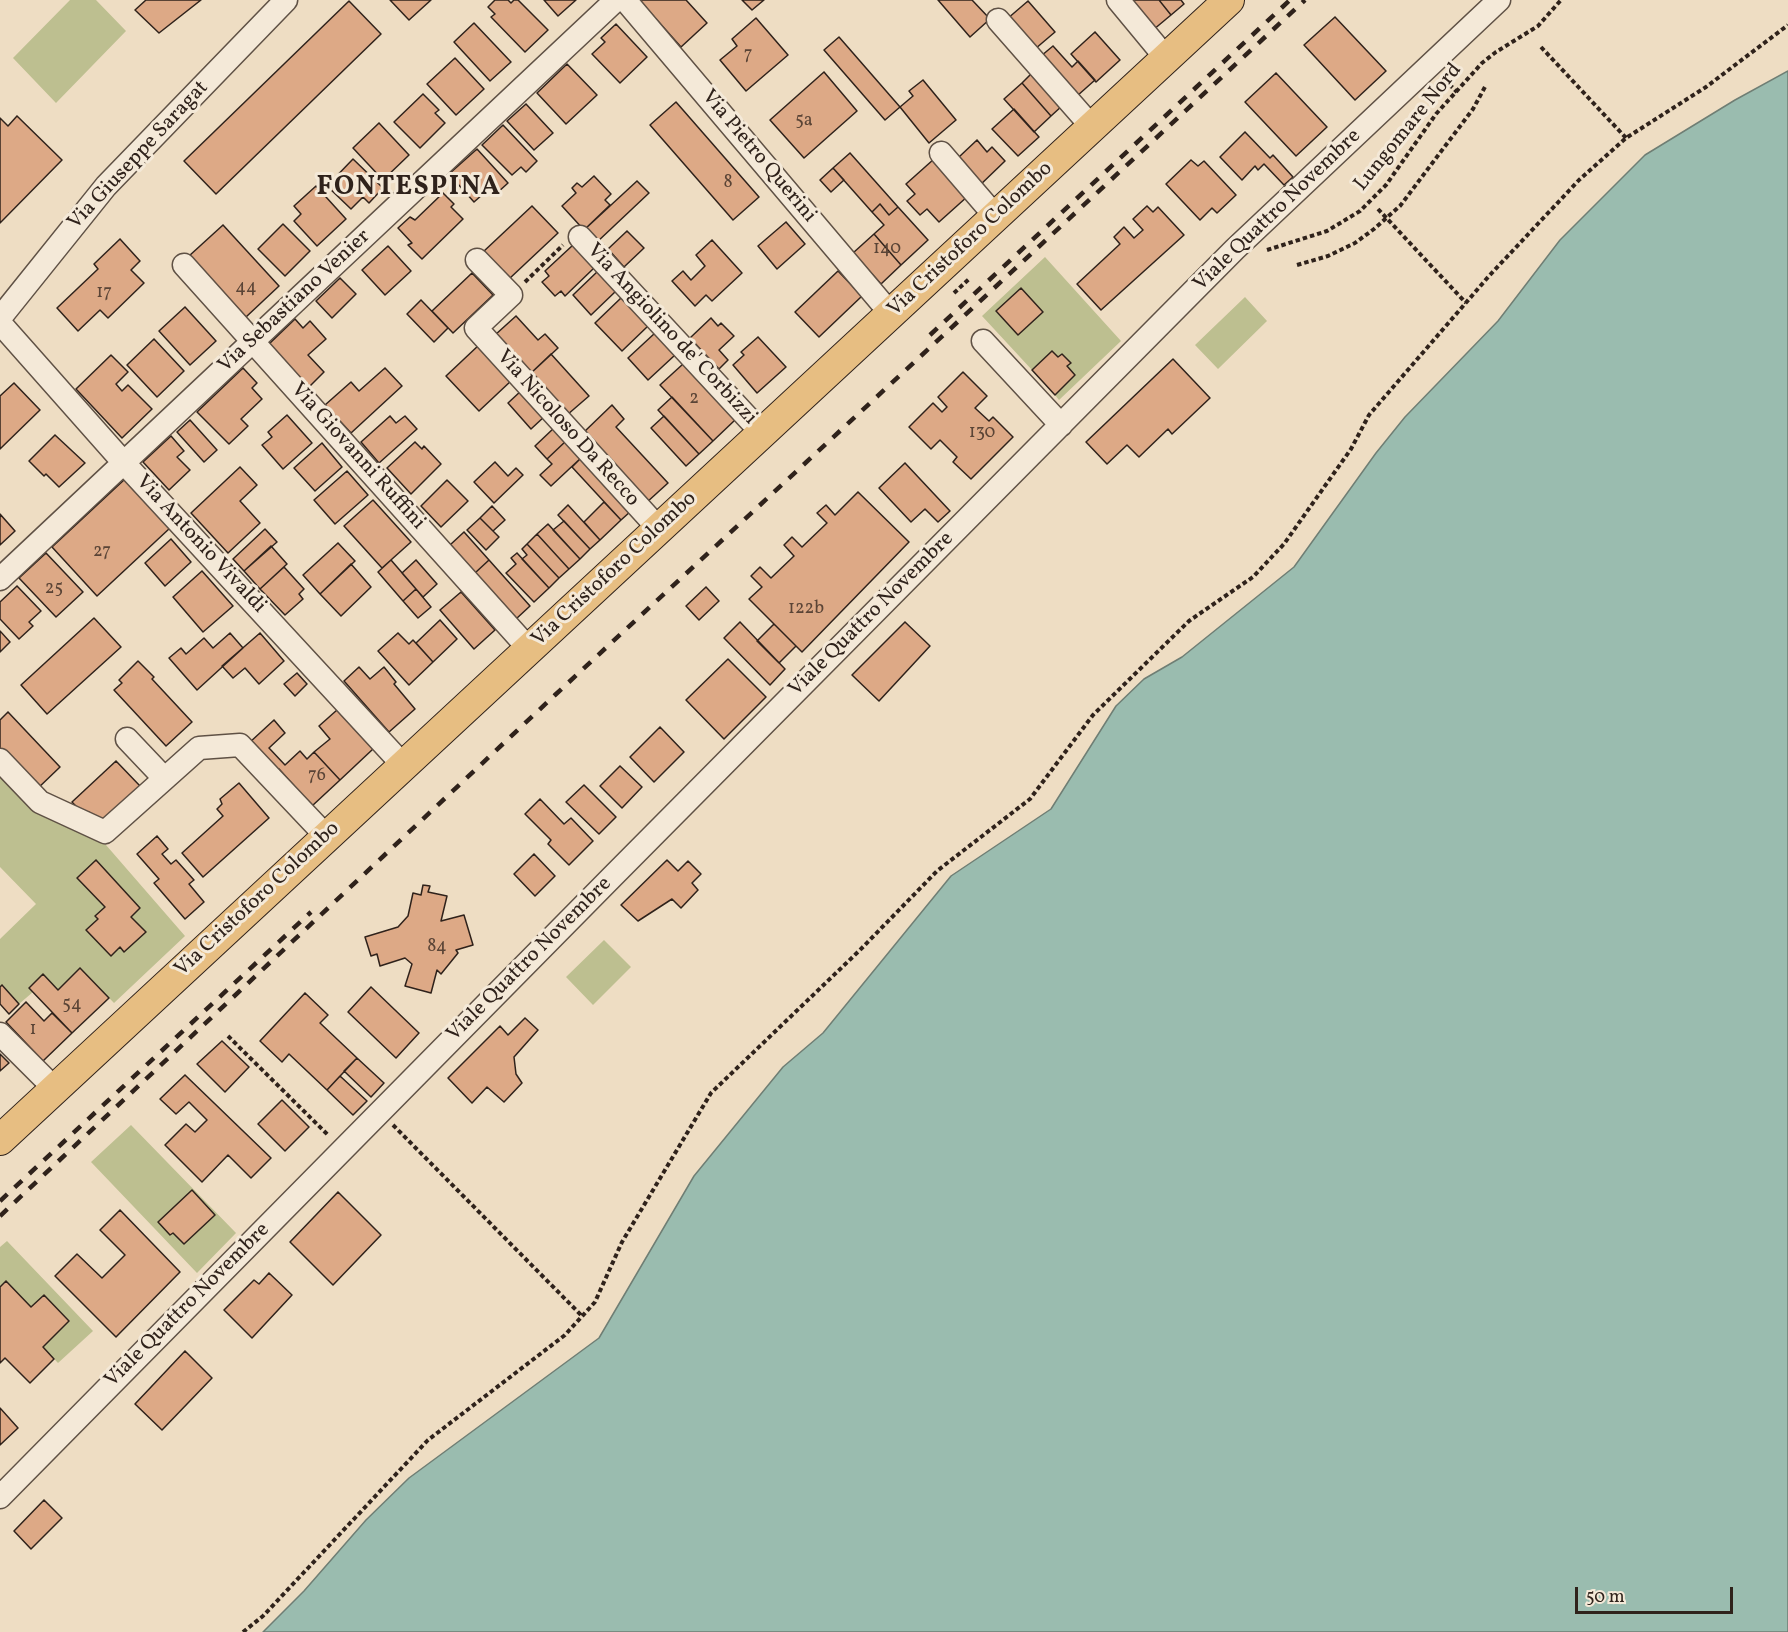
<!DOCTYPE html>
<html>
<head>
<meta charset="utf-8">
<style>
  body { margin:0 }
  #map { position:relative; width:1788px; height:1632px; overflow:hidden; background:#eeddc3; font-family:Vollkorn,serif }
  canvas { display:block }
  .scale { position:absolute; left:1575px; top:1587px; width:158px; height:27px; box-sizing:border-box; border:3px solid #2f221b; border-top:0; padding-left:8px; font-size:18px; line-height:21px; white-space:nowrap; color:#2f221b; -webkit-text-stroke:4px #f4e9d8; paint-order:stroke }
</style>
</head>
<body>
<div id="map">
<canvas width="1788" height="1632"></canvas>
<div class="scale">50 m</div>
</div>
<script>
const ctx = document.querySelector('canvas').getContext('2d');
ctx.lineJoin = 'round';
function paint(path, color) { ctx.fillStyle = color; ctx.fill(path, 'evenodd'); }
const toPath = rows => new Path2D(rows.map(r => 'M' + r).join(''));
function stroke(path, color, width, dash) { ctx.strokeStyle = color; ctx.lineWidth = width; ctx.lineCap = dash ? 'butt' : 'round'; ctx.setLineDash(dash || []); ctx.stroke(path); }
function write(font, color, halo, rows, align = 'center') {
  ctx.font = font + ' Vollkorn,serif'; ctx.lineWidth = 6; ctx.setLineDash([]); ctx.textBaseline = 'middle'; ctx.strokeStyle = halo; ctx.fillStyle = color; for (const [text, x, y, turn = 0] of rows) {
    ctx.save(); ctx.translate(x, y); ctx.rotate((+turn || 0) * Math.PI / 180); ctx.textAlign = isNaN(turn) ? turn : align; if (halo) ctx.strokeText(text, 0, 0); ctx.fillText(text, 0, 0); ctx.restore();
  }
}
paint(toPath([
  [70,0,96,0,126,31,56,103,13,58],
  [1045,257,1121,341,1059,400,1055,395,1075,375,1067,366,1070,363,1062,354,1058,357,1052,351,1032,370,982,316],
  [1021,288,1042,312,1018,335,996,312],
  [1245,297,1267,321,1218,369,1195,345],
  [0,775,33,810,106,845,185,936,114,1003,80,968,58,990,43,974,29,987,33,992,19,1004,3,985,0,987,0,939,36,904,0,867],
  [96,860,140,908,131,917,145,932,125,951,120,947,111,956,87,930,98,919,95,916,105,907,77,878],
  [604,940,631,967,593,1005,566,977],
  [131,1125,236,1233,197,1273,91,1162],
  [192,1191,215,1215,184,1244,173,1233,170,1235,158,1222],
  [7,1241,93,1331,58,1363,43,1347,69,1320,44,1295,31,1307,5,1282,0,1287,0,1247]
]), '#bdbf90');
const water = toPath([
  [1788,71,1788,1632,263,1632,304,1591,366,1520,409,1478,599,1338,694,1176,783,1067,823,1033,951,876,1051,809,1116,706,1144,679,1182,657,1294,567,1376,453,1405,417,1498,321,1560,240,1645,155,1735,100,1788,71]
]);
paint(water, '#9abcaf');
stroke(water, '#6f7e74', 1.5);
const building = toPath([
  [146,0,201,0,159,33,135,10,146,0],
  [390,0,431,0,409,20,390,0],
  [495,0,508,0,511,3,514,0,518,0,548,30,525,52,491,17,495,14,488,7,495,0],
  [544,0,576,0,558,16,544,0],
  [639,0,686,0,707,23,681,47,639,0],
  [742,0,764,0,752,10,742,0],
  [938,0,972,0,990,19,970,37,938,0],
  [1128,0,1159,0,1171,15,1153,30,1128,0],
  [1159,0,1181,0,1184,4,1171,15,1159,0],
  [349,1,381,34,216,194,184,161,349,1],
  [1028,1,1055,32,1035,49,1007,19,1028,1],
  [1335,17,1386,71,1355,100,1304,45,1335,17],
  [756,18,788,55,746,91,720,60,737,46,732,39,756,18],
  [474,23,511,62,490,81,454,42,474,23],
  [616,24,647,57,620,83,592,54,605,42,601,38,616,24],
  [1095,32,1120,60,1096,82,1071,54,1095,32],
  [839,37,900,107,885,120,824,50,839,37],
  [1053,46,1072,67,1078,61,1095,80,1077,96,1041,56,1053,46],
  [455,58,484,89,456,115,427,84,455,58],
  [567,64,597,95,566,124,537,93,567,64],
  [824,72,857,111,804,158,770,120,824,72],
  [1033,72,1063,105,1051,116,1022,83,1033,72],
  [1276,73,1327,127,1296,156,1245,102,1276,73],
  [923,80,956,120,929,143,900,107,913,96,909,91,923,80],
  [1022,83,1051,116,1034,132,1004,99,1022,83],
  [423,94,439,110,435,113,445,123,420,148,394,122,423,94],
  [676,102,759,197,733,220,650,125,676,102],
  [526,104,553,133,534,150,507,121,526,104],
  [1014,109,1039,137,1018,156,992,129,1014,109],
  [17,116,62,160,0,223,0,118,8,126,17,116],
  [379,123,409,155,383,180,353,148,379,123],
  [503,125,537,161,526,172,521,167,512,175,482,145,503,125],
  [1245,132,1270,158,1273,155,1293,177,1284,185,1264,164,1258,170,1255,166,1242,180,1220,157,1245,132],
  [977,140,987,152,992,147,1005,161,977,188,963,172,968,167,959,157,977,140],
  [477,149,508,183,497,193,491,187,474,202,449,174,477,149],
  [850,153,898,207,889,215,880,204,872,212,833,168,850,153],
  [353,159,383,188,369,203,363,197,351,209,327,186,353,159],
  [934,159,968,196,939,222,927,209,920,215,907,201,915,194,906,184,934,159],
  [1191,160,1198,166,1204,161,1236,195,1217,213,1212,208,1200,220,1166,184,1191,160],
  [833,168,844,180,831,192,820,180,833,168],
  [594,176,611,194,605,200,610,205,584,230,562,206,576,193,572,188,577,183,582,187,594,176],
  [637,181,649,193,596,243,584,230,637,181],
  [316,186,346,219,317,246,294,221,301,214,294,206,316,186],
  [443,193,454,204,451,207,463,219,422,259,408,245,412,243,398,228,410,217,415,220,443,193],
  [880,204,889,215,898,207,928,240,901,265,874,234,884,225,872,212,880,204],
  [532,206,558,233,509,279,483,252,532,206],
  [1147,206,1153,212,1158,207,1184,235,1101,310,1077,284,1120,244,1114,237,1124,227,1134,238,1143,230,1133,219,1147,206],
  [786,222,805,244,777,269,758,246,786,222],
  [283,224,310,251,285,276,258,249,283,224],
  [223,225,279,286,246,317,189,256,223,225],
  [627,231,644,248,624,267,608,249,627,231],
  [874,234,901,265,881,284,853,253,874,234],
  [120,239,140,261,131,270,144,283,108,318,100,310,78,331,57,308,98,269,94,264,120,239],
  [712,240,742,273,712,301,706,295,695,306,672,281,683,271,691,280,705,266,696,255,712,240],
  [573,245,594,268,565,296,561,291,555,296,542,282,549,276,545,271,573,245],
  [388,246,411,271,385,295,362,270,388,246],
  [598,271,616,291,591,315,573,295,598,271],
  [838,271,862,296,819,337,795,312,838,271],
  [472,273,493,295,453,333,432,311,472,273],
  [340,278,356,294,332,318,316,301,340,278],
  [1021,288,1043,312,1018,335,996,311,1021,288],
  [622,297,648,326,622,351,595,323,622,297],
  [421,300,448,328,434,342,407,314,421,300],
  [185,307,216,341,190,365,159,331,185,307],
  [516,316,538,340,545,334,558,348,530,374,495,335,516,316],
  [711,318,718,326,721,323,734,336,719,350,728,360,719,369,690,338,711,318],
  [295,319,303,328,310,321,326,339,308,355,324,372,308,388,268,345,295,319],
  [655,333,675,355,648,380,628,358,655,333],
  [758,337,786,367,757,393,733,365,744,355,741,352,758,337],
  [154,339,184,371,157,397,127,365,154,339],
  [480,344,512,380,479,411,446,376,480,344],
  [1052,351,1058,357,1062,354,1071,363,1067,366,1075,375,1055,395,1032,370,1052,351],
  [551,354,589,396,567,415,530,374,551,354],
  [111,355,128,372,116,384,122,391,128,385,152,409,122,438,76,389,111,355],
  [1173,359,1210,398,1172,434,1168,429,1139,457,1127,445,1107,464,1086,442,1173,359],
  [683,364,735,420,713,441,660,385,683,364],
  [243,368,257,383,252,388,262,399,241,419,248,426,229,444,197,412,243,368],
  [385,368,402,386,351,433,325,405,351,382,359,391,385,368],
  [963,372,987,396,975,408,989,421,993,417,1013,437,971,479,953,462,957,457,940,440,931,449,909,427,933,403,942,412,947,407,938,397,963,372],
  [14,383,40,410,0,449,0,396,14,383],
  [522,390,545,416,531,429,508,403,522,390],
  [672,397,713,441,699,454,658,410,672,397],
  [612,405,624,419,616,427,668,483,646,503,583,433,612,405],
  [287,415,312,443,283,469,262,445,272,437,268,432,287,415],
  [390,416,396,423,405,416,417,429,379,463,361,442,390,416],
  [664,416,699,454,686,466,651,428,664,416],
  [190,420,217,450,204,462,177,432,190,420],
  [555,427,567,440,547,459,535,446,555,427],
  [55,435,85,463,59,487,46,474,44,476,29,461,55,435],
  [171,436,184,451,177,457,190,470,169,490,143,462,171,436],
  [567,440,582,457,551,486,540,475,552,464,547,459,567,440],
  [415,442,422,449,424,446,441,464,411,494,387,468,415,442],
  [322,443,342,467,315,491,294,468,322,443],
  [582,457,631,511,621,520,572,467,582,457],
  [495,462,508,476,516,468,523,475,494,503,474,482,495,462],
  [905,463,950,511,938,522,925,509,911,522,879,488,905,463],
  [240,467,257,485,240,501,260,523,228,553,191,513,240,467],
  [347,471,368,495,335,524,314,500,347,471],
  [125,479,170,528,97,596,52,547,125,479],
  [447,480,468,501,441,527,421,506,447,480],
  [858,492,909,542,802,652,749,599,762,587,751,576,760,567,771,578,794,556,784,545,792,537,802,547,827,523,817,513,826,505,835,515,858,492],
  [373,500,411,542,382,568,344,526,373,500],
  [604,502,621,520,600,540,584,522,604,502],
  [568,505,600,540,590,549,558,515,568,505],
  [492,506,505,520,493,531,480,518,492,506],
  [0,514,15,531,0,545,0,514],
  [480,518,499,537,486,550,467,530,480,518],
  [564,521,590,549,580,559,553,530,564,521],
  [548,524,580,559,569,569,537,534,548,524],
  [265,529,277,542,244,571,233,559,265,529],
  [464,532,489,560,475,573,450,545,464,532],
  [537,534,569,569,559,578,527,544,537,534],
  [171,539,191,562,165,586,145,563,171,539],
  [338,543,355,561,320,594,303,575,338,543],
  [527,544,559,578,549,588,522,559,527,555,522,549,527,544],
  [271,546,287,564,260,589,244,571,271,546],
  [46,553,83,592,56,617,19,578,46,553],
  [517,553,549,588,534,602,506,573,516,564,511,558,517,553],
  [391,560,416,589,403,601,378,572,391,560],
  [416,560,437,584,423,597,402,573,416,560],
  [489,560,530,606,516,619,475,573,489,560],
  [351,564,371,587,341,616,320,594,351,564],
  [284,567,304,589,299,594,303,599,285,615,260,589,284,567],
  [202,571,233,606,203,632,173,597,202,571],
  [17,586,41,611,29,622,33,626,19,639,0,619,0,602,17,586],
  [706,587,719,601,699,620,686,606,706,587],
  [416,589,431,607,418,618,403,601,416,589],
  [461,592,495,630,474,649,440,610,461,592],
  [94,618,121,647,47,714,21,685,94,618],
  [440,620,457,639,433,662,416,643,440,620],
  [740,622,785,669,770,685,724,638,740,622],
  [905,622,930,646,879,701,852,675,905,622],
  [774,624,796,646,779,663,757,641,774,624],
  [0,631,10,642,0,652,0,631],
  [230,633,243,648,197,690,169,658,181,648,186,654,204,638,213,648,230,633],
  [260,633,284,661,259,684,245,668,233,678,222,666,260,633],
  [398,633,409,644,413,640,433,662,409,685,378,651,398,633],
  [728,659,766,697,724,739,686,700,728,659],
  [138,661,154,677,152,679,192,722,166,746,114,690,122,683,119,680,138,661],
  [359,667,370,679,384,667,396,682,394,684,415,709,389,732,344,681,359,667],
  [297,673,307,684,295,696,284,684,297,673],
  [337,710,373,749,340,780,314,752,330,739,319,726,337,710],
  [8,712,60,767,35,791,0,755,0,720,8,712],
  [274,720,285,733,269,748,285,765,300,751,307,759,314,752,340,780,312,806,279,769,276,772,249,743,274,720],
  [660,727,684,752,654,782,630,757,660,727],
  [116,761,141,787,100,824,89,812,85,816,72,802,116,761],
  [620,766,642,787,622,808,600,786,620,766],
  [239,783,269,818,203,877,182,853,223,816,217,809,222,804,220,799,239,783],
  [584,785,616,817,599,834,566,802,584,785],
  [540,799,564,824,571,818,593,841,569,865,548,844,551,840,525,814,540,799],
  [157,836,168,849,162,854,171,864,176,860,194,880,189,884,204,902,185,919,154,883,159,879,137,854,157,836],
  [534,854,555,876,535,896,514,874,534,854],
  [96,860,140,908,131,917,146,932,124,952,120,947,111,956,86,930,98,919,95,916,105,907,77,878,96,860],
  [667,860,678,871,688,861,701,874,692,883,698,890,681,908,672,899,638,921,621,905,667,860],
  [423,885,430,886,428,892,447,896,441,921,464,915,473,945,456,950,458,953,441,974,437,970,431,993,405,986,412,964,405,958,380,966,377,954,371,956,365,937,398,927,408,916,413,893,421,895,423,885],
  [80,968,109,998,72,1033,29,988,43,974,58,990,80,968],
  [2,985,19,1004,9,1014,0,1004,0,987,2,985],
  [371,987,419,1033,396,1058,348,1012,371,987],
  [305,993,328,1015,320,1023,357,1058,327,1090,289,1054,282,1062,260,1041,305,993],
  [26,1002,44,1021,52,1013,72,1033,43,1061,6,1022,26,1002],
  [525,1018,538,1030,514,1057,516,1074,522,1083,504,1102,487,1087,472,1103,448,1078,500,1026,508,1035,525,1018],
  [222,1041,249,1067,225,1092,197,1064,222,1041],
  [0,1054,9,1063,0,1071,0,1054],
  [357,1058,384,1083,371,1097,344,1071,357,1058],
  [185,1075,271,1158,251,1178,228,1155,202,1182,165,1145,186,1124,195,1132,207,1120,189,1102,176,1114,160,1099,185,1075],
  [340,1076,367,1101,353,1115,327,1090,340,1076],
  [282,1100,309,1127,285,1151,258,1124,282,1100],
  [192,1190,215,1215,184,1244,173,1233,170,1235,158,1222,192,1190],
  [338,1192,381,1235,333,1285,290,1242,338,1192],
  [120,1210,180,1272,116,1337,55,1276,77,1254,102,1278,125,1255,100,1230,120,1210],
  [269,1273,292,1295,252,1338,224,1310,254,1280,259,1284,269,1273],
  [6,1281,31,1307,44,1295,69,1321,43,1347,54,1359,30,1383,5,1358,0,1363,0,1287,6,1281],
  [185,1351,212,1378,162,1430,135,1404,185,1351],
  [0,1408,18,1428,0,1445,0,1408],
  [44,1500,62,1518,31,1549,14,1531,44,1500]
]);
paint(building, '#dda986');
stroke(building, '#2f221b', 1.5);
const minor = toPath([
  [625,0,891,314],
  [1118,0,1166,58],
  [998,20,1092,127],
  [941,153,996,217],
  [580,237,762,433],
  [477,260,511,295,476,328,659,529],
  [184,265,529,649],
  [0,318,106,186,286,0],
  [0,323,124,463,404,766],
  [983,341,1061,425],
  [0,579,616,0],
  [127,739,164,778],
  [0,760,40,802,105,832,199,748,240,745,327,837],
  [0,1034,55,1089],
  [0,1497,611,878,1235,249,1499,0]
]);
const major = toPath([
  [0,1140,1229,0]
]);
stroke(minor, '#5f5145', 25);
stroke(major, '#2f221b', 32);
stroke(toPath([
  [1541,47,1626,138],
  [1444,79,1457,92],
  [1378,209,1466,303],
  [1267,250,1327,231,1360,211,1386,185,1436,114,1482,63,1496,52,1538,26,1561,0],
  [1297,265,1328,256,1355,243,1374,229,1400,206,1473,109,1486,85],
  [525,282,563,245],
  [954,293,969,279],
  [228,1036,328,1135],
  [393,1125,582,1316],
  [243,1632,263,1616,428,1440,565,1335,595,1302,622,1242,711,1093,860,950,937,871,1030,799,1093,715,1189,621,1253,577,1284,544,1351,449,1369,415,1489,276,1579,180,1626,138,1706,87,1788,25]
]), '#2f221b', 4, [4.5, 3]);
stroke(minor, '#f4e9d8', 22);
stroke(major, '#e7be82', 30);
stroke(toPath([
  [930,335,1290,0],
  [0,1201,311,912],
  [0,1216,555,695,1305,0]
]), '#2f221b', 4.5, [10, 10]);
write('18px', '#5a4436', null, [
  ["7",748,56],
  ["5a",804,122],
  ["8",728,184],
  ["140",887,250],
  ["44",246,289],
  ["17",104,294],
  ["2",694,400],
  ["130",982,434],
  ["27",102,553],
  ["25",54,590],
  ["122b",806,610],
  ["76",317,777],
  ["84",437,948],
  ["54",72,1006],
  ["1",33,1031]
]);
write('21px', '#2f221b', '#f4e9d8', [
  ["Lungomare Nord",1409,128,-51],
  ["Via Giuseppe Saragat",139,156,-47],
  ["Via Pietro Querini",758,157,50],
  ["Viale Quattro Novembre",1278,211,-44],
  ["Via Cristoforo Colombo",971,240,-43],
  ["Via Sebastiano Venier",295,302,-43],
  ["Via Angiolino de' Corbizzi",671,335,47],
  ["Via Nicoloso Da Recco",567,429,48],
  ["Via Giovanni Ruffini",357,457,48],
  ["Via Antonio Vivaldi",200,545,47],
  ["Via Cristoforo Colombo",615,570,-43],
  ["Viale Quattro Novembre",872,615,-45],
  ["Via Cristoforo Colombo",258,900,-43],
  ["Viale Quattro Novembre",530,960,-45],
  ["Viale Quattro Novembre",188,1306,-45]
]);
ctx.letterSpacing = '1.5px';
write('bold 27px', '#2f221b', '#f4e9d8', [
  ["FONTESPINA",409,189]
]);
ctx.letterSpacing = '0px';
</script>
</body>
</html>
